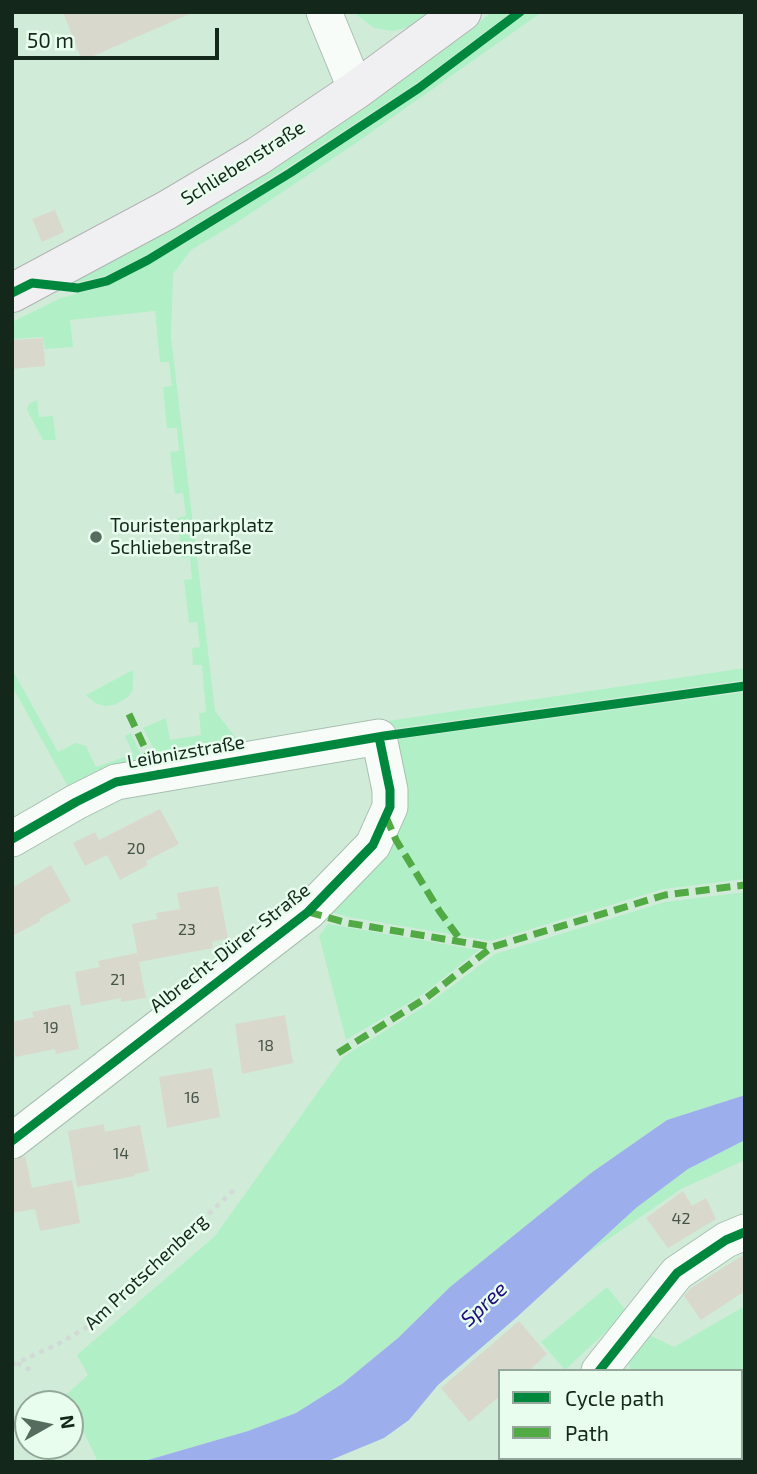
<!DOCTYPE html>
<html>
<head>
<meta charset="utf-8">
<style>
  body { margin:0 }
  #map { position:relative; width:757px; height:1474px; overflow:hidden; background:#d0ecd9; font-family:"Exo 2",sans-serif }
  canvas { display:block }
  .frame { position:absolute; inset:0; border:14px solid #13281b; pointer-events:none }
  .legend { position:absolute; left:498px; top:1369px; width:245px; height:91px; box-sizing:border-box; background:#e8fdee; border:2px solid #93a89a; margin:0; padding:9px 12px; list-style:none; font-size:21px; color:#13281b }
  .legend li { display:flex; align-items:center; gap:14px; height:35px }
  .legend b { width:35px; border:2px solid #93a89a }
  .north { position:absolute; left:14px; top:1390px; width:70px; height:70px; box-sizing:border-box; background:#e8fdee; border:2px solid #93a89a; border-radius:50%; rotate:81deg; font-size:19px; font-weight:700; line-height:28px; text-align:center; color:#13281b }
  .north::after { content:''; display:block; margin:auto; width:24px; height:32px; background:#556d5e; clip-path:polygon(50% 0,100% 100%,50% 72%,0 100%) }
  .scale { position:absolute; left:14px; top:28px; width:205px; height:32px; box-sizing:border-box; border:4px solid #13281b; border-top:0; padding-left:9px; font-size:21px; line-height:24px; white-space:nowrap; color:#13281b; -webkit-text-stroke:5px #e8fdee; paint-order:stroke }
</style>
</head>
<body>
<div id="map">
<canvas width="757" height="1474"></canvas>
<div class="frame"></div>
<ul class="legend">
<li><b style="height:9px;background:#00873e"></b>Cycle path</li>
<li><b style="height:9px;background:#51aa43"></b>Path</li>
</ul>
<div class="north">N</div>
<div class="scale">50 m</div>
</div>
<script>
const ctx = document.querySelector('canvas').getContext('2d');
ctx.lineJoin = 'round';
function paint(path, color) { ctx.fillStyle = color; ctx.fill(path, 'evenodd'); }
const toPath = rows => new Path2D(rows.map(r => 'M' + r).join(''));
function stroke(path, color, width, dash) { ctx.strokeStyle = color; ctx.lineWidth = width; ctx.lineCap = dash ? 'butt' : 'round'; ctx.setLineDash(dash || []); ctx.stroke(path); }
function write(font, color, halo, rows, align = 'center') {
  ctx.font = font + ' "Exo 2",sans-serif'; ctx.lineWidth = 5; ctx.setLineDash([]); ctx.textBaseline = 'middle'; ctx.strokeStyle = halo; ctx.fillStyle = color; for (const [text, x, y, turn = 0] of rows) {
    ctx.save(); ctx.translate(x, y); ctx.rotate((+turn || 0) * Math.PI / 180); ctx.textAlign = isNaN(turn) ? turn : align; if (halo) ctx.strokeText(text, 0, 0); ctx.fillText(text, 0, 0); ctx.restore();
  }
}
paint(toPath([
  [353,12,430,12,409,27,392,31,374,28],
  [492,12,512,12,417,83,288,167,147,255,105,276,79,282,70,280,454,42],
  [526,12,542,12,356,143,236,223,191,250,173,274,171,337,215,711,240,743,745,668,745,680,160,761,143,728,166,718,170,740,201,735,199,713,206,712,202,665,193,665,192,648,200,647,197,622,189,623,184,580,192,579,190,557,182,558,177,518,186,516,183,493,175,494,170,452,179,451,177,428,167,428,163,387,172,386,169,362,160,362,155,311,70,320,73,347,45,349,43,337,12,339,12,322,61,298,109,285,149,264,291,176,420,91],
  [37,400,39,417,53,416,56,440,43,440,27,410,29,404],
  [12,669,58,752,76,743,86,746,96,767,133,754,125,736,131,733,145,764,72,794,12,686],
  [133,670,133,690,127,698,114,705,105,706,95,703,86,695],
  [745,692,745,879,664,889,491,941,348,917,322,909,380,849,392,756,400,739],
  [745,892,745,1095,667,1120,591,1173,450,1287,398,1338,342,1384,296,1413,248,1431,141,1462,98,1462,66,1395,88,1375,77,1355,215,1236,343,1057,428,1004,495,954,665,902],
  [328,924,479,950,422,995,346,1040,319,936],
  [745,1140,745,1160,681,1189,584,1256,636,1208,688,1169],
  [607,1287,627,1312,565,1370,541,1342],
  [745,1306,745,1405,741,1407,741,1371,631,1371,628,1361,647,1334,674,1347]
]), '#b1efc7');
paint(toPath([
  [745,1095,745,1140,688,1169,636,1208,517,1317,438,1385,409,1420,384,1438,326,1462,141,1462,248,1431,296,1413,342,1384,398,1338,450,1287,591,1173,667,1120]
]), '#9cafec');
paint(toPath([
  [63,12,194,12,82,61],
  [55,210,64,232,42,242,32,219],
  [43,338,45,366,12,369,12,340],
  [160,809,179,844,146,861,148,865,120,880,107,855,85,866,73,843,95,832,99,840],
  [51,865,71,901,39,919,41,921,12,936,12,888],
  [218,886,228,938,212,942,213,948,139,962,132,924,157,919,156,913,180,909,177,893],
  [137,953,146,998,121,1002,121,998,81,1006,75,972,100,967,98,961],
  [70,1004,79,1049,56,1054,55,1049,15,1057,12,1022,34,1017,32,1012],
  [285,1015,293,1063,242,1074,235,1024],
  [212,1068,220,1117,167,1128,159,1077],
  [104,1124,105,1132,140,1125,149,1171,134,1174,135,1176,77,1187,68,1131],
  [25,1156,32,1188,72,1180,80,1223,40,1231,35,1209,12,1213,12,1161],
  [683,1191,692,1206,706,1198,716,1219,668,1248,646,1218],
  [745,1254,745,1291,701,1320,684,1296,691,1288],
  [519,1321,547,1354,529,1371,500,1371,500,1396,469,1422,441,1388]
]), '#d9d8cc');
const minor = toPath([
  [324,12,356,90],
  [12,839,76,802,116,782,379,737,390,790,390,807,373,845,308,912,12,1141],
  [599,1371,677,1273,726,1240,745,1232],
  [566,1462,566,1458]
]);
const major = toPath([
  [12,293,167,210,258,156,356,90,462,12]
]);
stroke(minor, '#a8bfb0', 37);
stroke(major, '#b1b4b3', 40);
stroke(toPath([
  [17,1363,34,1372],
  [12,1365,58,1344,91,1325,236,1188]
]), '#d2dad5', 4.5, [5, 5]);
stroke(minor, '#f8fcf9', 35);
stroke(major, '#f0eff1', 38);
stroke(toPath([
  [129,714,157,774],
  [386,817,396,840,440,912,462,942],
  [308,912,348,923,492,947,665,895,745,885],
  [338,1053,426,998,492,947],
  [741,1412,745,1411],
  [566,1462,566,1458],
  [661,1462,662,1458]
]), '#51aa43', 7, [14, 7]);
stroke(toPath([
  [12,293,32,283,78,288,107,281,148,260,290,173,419,88,520,12],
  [12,839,76,802,116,782,384,736,745,686],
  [12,1141,308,912,373,845,390,807,390,790,379,737],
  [599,1371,677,1273,726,1240,745,1232]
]), '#00873e', 9);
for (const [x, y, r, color] of [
  [96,537,7,"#556d5e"]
]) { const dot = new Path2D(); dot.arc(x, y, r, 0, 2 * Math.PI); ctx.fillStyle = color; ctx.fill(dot); stroke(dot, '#e8fdee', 2.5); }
write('16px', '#445447', null, [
  ["20",136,849],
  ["23",187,930],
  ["21",118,980],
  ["19",51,1028],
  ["18",266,1046],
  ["16",192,1098],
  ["14",121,1154],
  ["42",681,1219]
]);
write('19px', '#13281b', '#e8fdee', [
  ["Schliebenstraße",243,163,-32],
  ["Leibnizstraße",186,752,-10],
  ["Albrecht-Dürer-Straße",230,948,-38],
  ["Am Protschenberg",146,1272,-43]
]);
write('19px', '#13281b', '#e8fdee', [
  ["Touristenparkplatz",110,526],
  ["Schliebenstraße",110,548]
], 'left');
write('italic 21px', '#1e0b7d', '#e8fdee', [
  ["Spree",484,1304,-43]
]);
</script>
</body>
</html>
